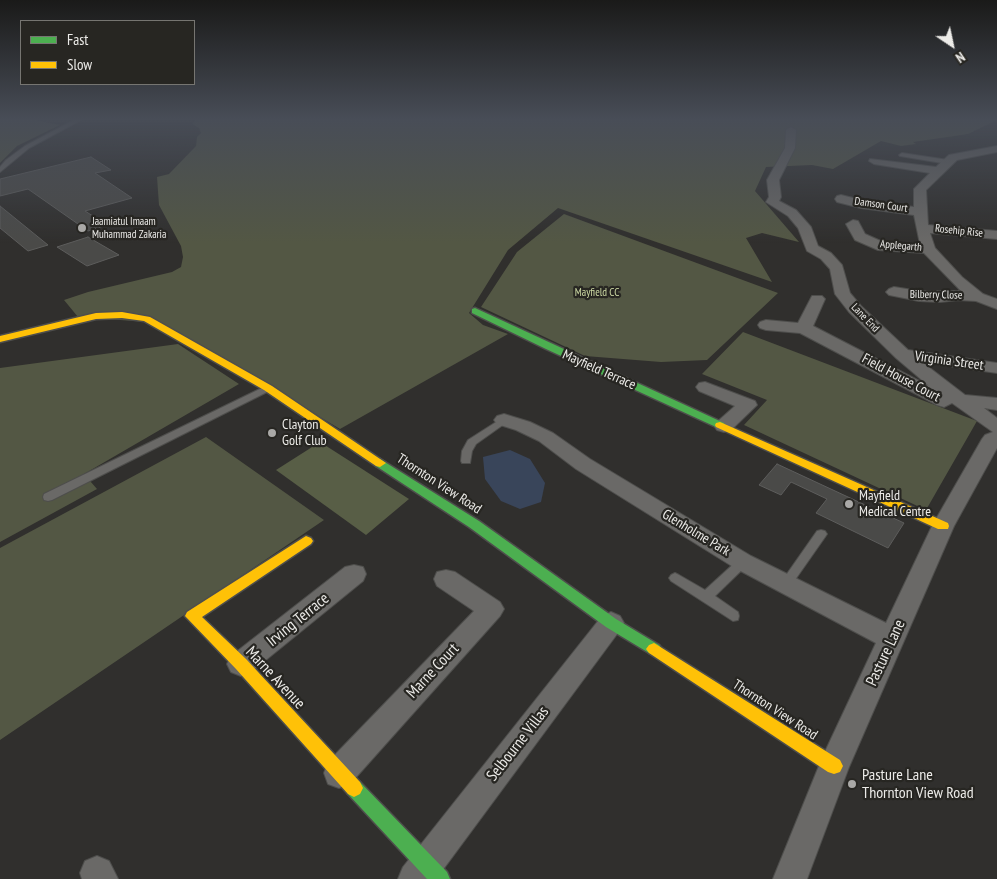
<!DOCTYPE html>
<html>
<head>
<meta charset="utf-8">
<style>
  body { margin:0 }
  #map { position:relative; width:997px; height:879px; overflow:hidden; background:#302f2d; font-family:"PT Sans Narrow",sans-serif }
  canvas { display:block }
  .legend { position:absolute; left:20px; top:20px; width:175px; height:65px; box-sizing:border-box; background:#272622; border:1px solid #767571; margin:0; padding:6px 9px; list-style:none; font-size:15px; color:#ecebe8 }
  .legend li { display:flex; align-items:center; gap:10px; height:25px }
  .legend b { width:25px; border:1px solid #767571 }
  .north { position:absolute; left:927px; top:20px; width:50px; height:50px; -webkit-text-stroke:4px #272622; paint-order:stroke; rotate:146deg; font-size:14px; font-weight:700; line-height:20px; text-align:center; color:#ecebe8 }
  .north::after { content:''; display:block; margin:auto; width:18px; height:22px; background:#ecebe8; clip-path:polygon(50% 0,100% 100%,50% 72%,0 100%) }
</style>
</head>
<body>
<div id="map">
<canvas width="997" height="879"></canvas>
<ul class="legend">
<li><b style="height:6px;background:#4caf50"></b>Fast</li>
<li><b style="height:6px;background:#ffc107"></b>Slow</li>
</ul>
<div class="north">N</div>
</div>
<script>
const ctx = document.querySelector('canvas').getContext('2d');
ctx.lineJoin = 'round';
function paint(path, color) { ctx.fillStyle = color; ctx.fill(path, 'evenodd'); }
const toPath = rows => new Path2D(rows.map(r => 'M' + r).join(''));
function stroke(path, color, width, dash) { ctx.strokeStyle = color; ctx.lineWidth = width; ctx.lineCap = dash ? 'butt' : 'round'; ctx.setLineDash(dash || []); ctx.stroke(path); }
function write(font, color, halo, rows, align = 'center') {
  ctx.font = font + ' "PT Sans Narrow",sans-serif'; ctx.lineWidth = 4.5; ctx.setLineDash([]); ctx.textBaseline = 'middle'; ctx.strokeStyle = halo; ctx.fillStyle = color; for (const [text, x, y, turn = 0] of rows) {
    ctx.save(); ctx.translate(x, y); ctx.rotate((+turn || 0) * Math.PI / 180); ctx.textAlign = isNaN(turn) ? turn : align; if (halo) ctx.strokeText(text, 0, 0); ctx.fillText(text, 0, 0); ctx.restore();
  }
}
paint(toPath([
  [0,120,36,120,60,125,17,146,0,163],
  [195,120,997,120,968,134,913,142,916,144,901,146,881,141,833,169,812,165,766,167,755,191,799,242,762,233,746,238,772,282,558,208,508,250,469,313,483,325,508,334,340,429,162,323,78,317,64,300,88,292,172,272,181,267,183,257,181,246,159,205,157,177,169,174,196,146,197,137,201,133,199,128,192,124],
  [564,214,778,293,707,360,661,362,585,356,481,307,517,252],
  [743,332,977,421,926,510,744,425,767,400,702,374],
  [178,344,239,384,84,474,97,489,0,542,0,368],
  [206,437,324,520,0,740,0,548]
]), '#535744');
paint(toPath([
  [320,442,409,499,366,535,276,470]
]), '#585e46');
paint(toPath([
  [510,450,530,459,545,483,541,502,520,509,501,501,485,479,483,457]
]), '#39455a');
const building = toPath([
  [91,157,111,170,95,173,132,198,85,211,107,225,88,231,28,189,0,196,0,179,91,157],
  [0,206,48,245,28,251,0,228,0,206],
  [88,237,119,255,87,266,57,247,88,237],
  [777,464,904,523,888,548,816,513,827,499,791,482,781,495,759,485,777,464]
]);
paint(building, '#4a4a48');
stroke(building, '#5d5d5c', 1);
const lane = toPath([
  [74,120,81,120,29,148,0,172,0,167,6,160,25,146,74,120],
  [902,153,948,160,951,162,948,164,900,156,899,155,902,153],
  [268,385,271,386,273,388,271,390,52,500,48,501,44,500,43,497,44,494,268,385],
  [504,417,507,418,509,420,507,422,476,444,472,451,470,463,462,463,461,461,462,451,468,440,504,417],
  [821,530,825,531,827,534,825,537,790,587,786,589,782,587,780,584,782,581,817,531,821,530],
  [743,557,747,559,749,562,747,565,715,596,738,612,739,616,738,620,733,621,671,581,669,578,671,575,675,573,679,575,705,590,739,559,743,557]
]);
const street = toPath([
  [791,127,796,130,795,148,779,180,781,197,779,201,796,210,811,227,818,246,831,253,842,265,850,293,861,306,908,350,997,363,997,373,922,362,965,395,997,398,997,410,984,408,997,418,997,448,954,526,849,767,807,879,773,879,823,756,876,643,735,568,576,469,539,441,516,430,497,424,494,420,497,416,504,414,530,422,553,433,590,459,751,556,886,623,932,526,982,439,985,435,993,432,952,403,944,407,937,405,800,333,766,330,760,328,758,325,760,322,766,320,798,323,812,296,822,296,825,299,813,326,929,386,896,358,849,312,835,294,830,269,821,259,807,251,798,228,788,216,766,202,769,197,767,180,785,148,786,130,791,127],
  [997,146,997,152,957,160,926,190,928,225,997,231,997,239,930,233,935,248,962,277,983,294,997,299,997,309,976,301,958,300,940,302,919,301,889,295,886,292,889,289,894,287,919,291,961,291,924,253,878,250,855,240,846,224,853,220,858,221,865,234,885,243,920,244,914,215,861,208,837,202,835,199,837,196,841,195,861,200,914,207,914,189,930,173,874,164,869,161,870,159,936,167,949,155,997,146],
  [705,382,755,401,757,405,731,430,724,432,717,430,714,426,717,422,735,406,699,391,696,387,699,383,705,382],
  [354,565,363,567,366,574,363,581,251,672,241,676,231,672,227,664,231,656,345,567,354,565],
  [446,570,455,572,500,602,504,609,500,616,350,784,339,788,328,784,324,773,328,762,474,611,437,586,434,579,437,572,446,570],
  [611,612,620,616,624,623,620,630,436,879,398,879,403,867,602,616,611,612],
  [97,856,109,861,118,879,82,879,80,873,85,861,97,856]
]);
const fast = toPath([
  [475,308,724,423,725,425,720,428,716,427,546,349,472,313,472,309,475,308],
  [380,459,479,521,616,619,659,645,662,649,659,653,654,655,649,653,606,627,469,527,376,466,374,463,380,459],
  [354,779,360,782,447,872,450,879,427,879,348,794,345,788,348,782,354,779]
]);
const slow = toPath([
  [122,312,150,317,272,386,386,463,380,467,376,466,264,390,144,321,122,318,96,319,0,342,0,336,96,313,122,312],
  [720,422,948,523,949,526,948,529,938,529,716,427,715,425,716,423,720,422],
  [306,536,311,538,313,541,311,544,202,617,246,659,360,782,363,788,360,794,354,797,348,794,236,669,185,616,187,612,306,536],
  [654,643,840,760,843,766,840,772,834,774,828,772,649,653,646,649,649,645,654,643]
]);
stroke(lane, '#4e4e4c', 2);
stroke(street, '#4e4e4c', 2);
stroke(fast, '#4e4e4c', 3);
stroke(slow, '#4e4e4c', 3);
paint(lane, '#6a6967');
paint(street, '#6a6967');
paint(fast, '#4caf50');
paint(slow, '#ffc107');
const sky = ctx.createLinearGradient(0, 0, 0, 243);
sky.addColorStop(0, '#1a1a19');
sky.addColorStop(0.49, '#484d57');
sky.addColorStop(1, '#484d5700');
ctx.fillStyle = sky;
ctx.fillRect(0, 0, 997, 243);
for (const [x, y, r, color] of [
  [82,228,5,"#aaa9a7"],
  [272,433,5,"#aaa9a7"],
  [849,504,5,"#aaa9a7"],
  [852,784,5,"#aaa9a7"]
]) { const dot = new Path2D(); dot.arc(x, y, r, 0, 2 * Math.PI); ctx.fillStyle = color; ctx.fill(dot); stroke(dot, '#272622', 2); }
write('11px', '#ecebe8', '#272622', [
  ["Damson Court",881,205,8],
  ["Rosehip Rise",959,231,6],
  ["Applegarth",901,246,5],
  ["Bilberry Close",936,295,1],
  ["Lane End",865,318,46]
]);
write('11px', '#ecebe8', '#272622', [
  ["Jaamiatul Imaam",92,222],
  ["Muhammad Zakaria",92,235]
], 'left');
write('11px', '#cedba5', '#272622', [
  ["Mayfield CC",597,293]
]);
write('14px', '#ecebe8', '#272622', [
  ["Virginia Street",949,361,8],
  ["Mayfield Terrace",599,370,24],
  ["Field House Court",901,378,28],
  ["Thornton View Road",439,484,33],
  ["Glenholme Park",696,533,31],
  ["Thornton View Road",775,710,33]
]);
write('14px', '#ecebe8', '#272622', [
  ["Clayton",282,425],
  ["Golf Club",282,441],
  ["Mayfield",859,496],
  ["Medical Centre",859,512]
], 'left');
write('16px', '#ecebe8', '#272622', [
  ["Irving Terrace",298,620,-39],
  ["Pasture Lane",886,653,-65],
  ["Marne Court",433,671,-47],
  ["Marne Avenue",275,678,47],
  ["Selbourne Villas",518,744,-52]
]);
write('16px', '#ecebe8', '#272622', [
  ["Pasture Lane",862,775],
  ["Thornton View Road",862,793]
], 'left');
</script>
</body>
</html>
